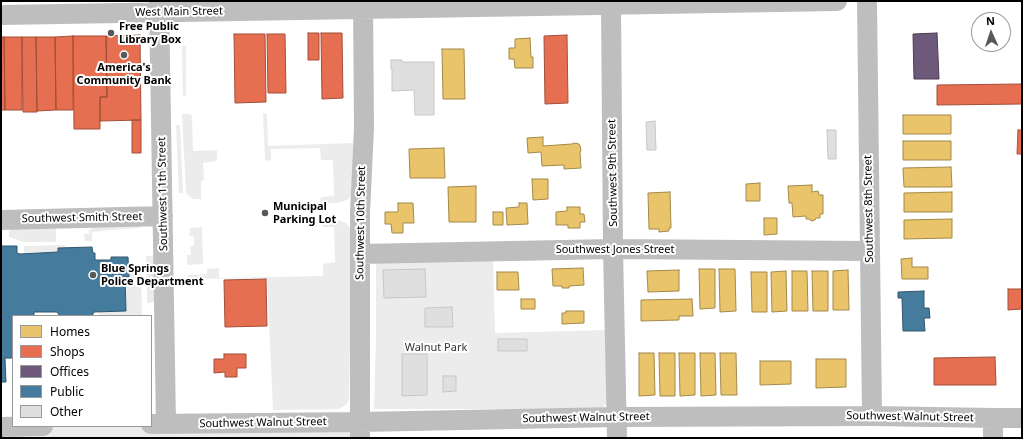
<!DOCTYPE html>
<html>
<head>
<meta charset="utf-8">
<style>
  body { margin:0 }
  #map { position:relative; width:1023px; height:439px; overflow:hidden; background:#fff; font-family:"Noto Sans",sans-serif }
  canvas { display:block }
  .frame { position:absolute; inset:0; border:2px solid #000; pointer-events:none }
  .legend { position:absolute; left:12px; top:315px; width:140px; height:112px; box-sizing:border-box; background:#fff; border:1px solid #999; margin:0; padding:5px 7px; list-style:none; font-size:12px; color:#000 }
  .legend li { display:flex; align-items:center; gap:8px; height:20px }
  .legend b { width:20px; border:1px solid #999 }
  .north { position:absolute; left:971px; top:12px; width:40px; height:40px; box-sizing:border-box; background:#fff; border:1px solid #999; border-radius:50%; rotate:357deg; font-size:11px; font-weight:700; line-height:16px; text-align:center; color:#000 }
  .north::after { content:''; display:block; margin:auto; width:14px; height:18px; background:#595959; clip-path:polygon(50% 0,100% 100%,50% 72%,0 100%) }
</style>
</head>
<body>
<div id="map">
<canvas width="1023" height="439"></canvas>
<div class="frame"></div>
<ul class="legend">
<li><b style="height:11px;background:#e9c46a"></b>Homes</li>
<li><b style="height:11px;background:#e76f51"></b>Shops</li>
<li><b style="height:11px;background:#6d597a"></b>Offices</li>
<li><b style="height:11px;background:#457b9d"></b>Public</li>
<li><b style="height:11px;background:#dfdfdf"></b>Other</li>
</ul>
<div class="north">N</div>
</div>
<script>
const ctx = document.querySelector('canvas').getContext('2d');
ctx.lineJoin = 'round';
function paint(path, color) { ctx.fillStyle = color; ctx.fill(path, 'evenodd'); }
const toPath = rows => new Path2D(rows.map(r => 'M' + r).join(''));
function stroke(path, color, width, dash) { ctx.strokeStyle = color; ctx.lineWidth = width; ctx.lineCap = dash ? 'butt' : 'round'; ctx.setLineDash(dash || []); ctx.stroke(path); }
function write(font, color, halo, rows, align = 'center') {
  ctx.font = font + ' "Noto Sans",sans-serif'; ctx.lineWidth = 4; ctx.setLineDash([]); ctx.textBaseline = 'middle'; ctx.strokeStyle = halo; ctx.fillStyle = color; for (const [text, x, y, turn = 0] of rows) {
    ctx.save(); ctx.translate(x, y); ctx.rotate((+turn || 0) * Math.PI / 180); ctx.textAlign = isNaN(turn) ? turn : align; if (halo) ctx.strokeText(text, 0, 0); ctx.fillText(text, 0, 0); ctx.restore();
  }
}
paint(toPath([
  [182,46,186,46,186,96,183,96],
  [264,113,265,113,267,115,268,146,353,143,353,188,351,196,347,200,338,203,323,203,321,202,320,199,322,197,334,196,333,160,321,160,320,148,271,149,271,160,266,161,265,160,263,114],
  [182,114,190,114,192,116,193,151,217,150,217,161,203,163,204,180,201,181,201,199,193,199,186,193],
  [176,125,180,125,183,193,179,193],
  [338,220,346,223,350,228,352,233,349,399,347,404,339,409,273,410,267,278,190,279,187,275,207,274,207,269,219,268,219,278,323,276,323,264,335,262,334,227,323,227,322,224,322,222],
  [140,223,140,228,120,229,92,232,92,241,85,241,84,234,89,234,89,230,90,230,97,224],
  [56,227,56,242,24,242,9,237,9,228],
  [202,227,203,264,187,265,187,255,191,255,190,247,194,245,194,237,188,235,190,234,190,228],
  [65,245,65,248,58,248,58,252,24,253,24,246],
  [376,254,493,256,495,333,607,330,610,398,602,409,374,409,376,336],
  [158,255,156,302,147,303,146,256],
  [129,273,141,273,142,316,99,316,99,312,126,311,125,277,129,277],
  [360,422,360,438,1,438,1,427,151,426]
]), '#ececec');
const homes = toPath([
  [530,38,531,57,533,57,533,68,515,68,514,59,509,59,509,48,515,48,515,39,530,38],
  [442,49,464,49,465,99,443,99,442,49],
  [903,115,951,115,951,134,903,134,903,115],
  [543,137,543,146,572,144,574,143,579,144,580,146,581,150,580,153,581,168,564,169,564,165,542,166,541,152,528,153,527,138,543,137],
  [903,141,951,141,951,160,903,160,903,141],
  [444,148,445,178,410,178,409,149,444,148],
  [951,167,952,187,904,187,903,168,951,167],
  [532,179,548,179,548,199,533,200,532,179],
  [760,183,760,201,746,201,746,184,760,183],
  [812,185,812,192,818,191,819,195,823,195,823,214,820,214,820,218,816,218,815,220,811,221,810,219,806,219,806,216,793,217,792,203,789,203,788,186,812,185],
  [476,186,476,222,449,222,448,187,476,186],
  [670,192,671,228,669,228,669,231,659,232,659,229,649,229,648,193,670,192],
  [952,192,952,212,904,212,904,193,952,192],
  [398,203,413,203,414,223,403,223,403,233,392,233,391,224,385,224,385,212,398,212,398,203],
  [519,203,527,203,528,224,507,225,506,208,519,207,519,203],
  [567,207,580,207,580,214,584,214,585,222,580,222,580,228,568,228,568,225,556,225,556,212,567,211,567,207],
  [493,212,503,212,503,225,493,225,493,212],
  [764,218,777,218,777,234,764,235,764,218],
  [952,219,952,238,904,239,904,220,952,219],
  [912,258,912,267,928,267,928,279,902,279,901,259,912,258],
  [583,268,584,285,569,286,569,288,562,288,562,286,553,286,552,269,583,268],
  [699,269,715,269,715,308,700,309,699,269],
  [719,269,735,269,736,311,720,312,719,269],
  [679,270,679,291,648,292,647,271,679,270],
  [848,270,849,310,833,310,833,271,848,270],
  [786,271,787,311,772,312,771,272,786,271],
  [792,271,807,271,808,311,792,311,792,271],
  [812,271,828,271,828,311,813,311,812,271],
  [497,272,518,272,519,290,497,290,497,272],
  [751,272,767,272,767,312,752,312,751,272],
  [521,299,535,299,535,309,521,309,521,299],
  [692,299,693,316,679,316,679,320,641,321,641,300,692,299],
  [566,311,584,311,584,323,562,324,562,313,566,313,566,311],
  [639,353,654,353,655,395,639,396,639,353],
  [659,353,675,353,675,396,660,396,659,353],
  [679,353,695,353,695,395,680,396,679,353],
  [700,353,715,353,716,395,701,396,700,353],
  [720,353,736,353,737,395,721,395,720,353],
  [816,359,846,359,846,387,816,388,816,359],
  [760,361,791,361,791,384,760,385,760,361]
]);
paint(homes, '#e9c46a');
stroke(homes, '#a3894a', 1);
const shops = toPath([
  [308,33,319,33,319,60,308,60,308,33],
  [321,33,342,33,343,98,322,99,321,33],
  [234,34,265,34,266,102,235,103,234,34],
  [267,34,285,34,286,93,268,93,267,34],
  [140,35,141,120,100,121,100,97,107,97,106,36,140,35],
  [567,35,568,103,545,104,544,36,567,35],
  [73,36,106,36,107,97,100,97,100,129,74,129,73,36],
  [73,36,73,110,56,110,55,37,73,36],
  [1,37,4,37,5,110,1,110,1,37],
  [4,37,22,37,22,110,5,110,4,37],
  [22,37,36,37,37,112,23,112,22,37],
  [36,37,55,37,56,110,37,111,36,37],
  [1022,84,1022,104,937,105,937,85,1022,84],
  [132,120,141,120,141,153,132,153,132,120],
  [1018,130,1022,130,1022,154,1017,154,1018,130],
  [266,279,267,326,225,327,224,280,266,279],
  [1008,289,1022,289,1022,309,1008,310,1008,289],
  [224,354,246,354,246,368,237,368,237,377,225,377,225,372,214,373,214,359,224,359,224,354],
  [995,357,996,385,934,385,934,358,995,357]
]);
paint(shops, '#e76f51');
stroke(shops, '#a24e39', 1);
const offices = toPath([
  [937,33,939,79,914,79,913,34,937,33]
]);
paint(offices, '#6d597a');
stroke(offices, '#4c3e55', 1);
const public = toPath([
  [1,246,17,246,17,253,20,254,58,252,58,248,92,247,93,253,95,253,95,260,111,260,111,257,128,257,129,277,125,277,126,311,94,312,92,316,60,316,57,312,34,312,34,316,13,316,13,358,5,358,6,382,1,382,1,246],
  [924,291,924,308,929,308,930,318,924,318,925,331,903,331,902,298,898,298,898,292,924,291]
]);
paint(public, '#457b9d');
stroke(public, '#30566e', 1);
const building = toPath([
  [391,60,402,60,402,62,434,62,434,115,415,115,414,90,392,91,392,69,391,69,391,60],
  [655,121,656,150,647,150,646,122,655,121],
  [827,130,836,130,836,159,828,159,827,130],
  [425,269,426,297,384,298,383,270,425,269],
  [452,307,453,327,425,327,425,308,452,307],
  [498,339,527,339,527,351,498,351,498,339],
  [402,354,427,354,427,395,402,396,402,354],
  [443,376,456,376,456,391,443,392,443,376]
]);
paint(building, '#dfdfdf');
stroke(building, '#c7c7c7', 1);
stroke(toPath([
  [159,1,166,424],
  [867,1,872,416],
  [611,5,613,249,617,438],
  [1,15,837,1],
  [1,220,163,216],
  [360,254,613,249,870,251],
  [993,418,993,438],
  [151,424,360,422,617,417,872,416,993,418,1022,418],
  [1,427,43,426],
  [360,438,360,213,364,128,363,1]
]), '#bebebe', 20);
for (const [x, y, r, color] of [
  [111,33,4,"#595959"],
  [124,55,4,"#595959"],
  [265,213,4,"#595959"],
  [93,275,4,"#595959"]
]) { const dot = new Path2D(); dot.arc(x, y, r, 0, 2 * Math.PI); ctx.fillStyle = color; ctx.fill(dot); stroke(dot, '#fff', 1.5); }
write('11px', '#000', '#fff', [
  ["West Main Street",179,12,-1],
  ["Southwest 9th Street",613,173,-91],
  ["Southwest 11th Street",163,194,-91],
  ["Southwest 8th Street",869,209,-91],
  ["Southwest Smith Street",82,218,-1],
  ["Southwest 10th Street",361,223,-89],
  ["Southwest Jones Street",615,250],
  ["Southwest Walnut Street",910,417,1],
  ["Southwest Walnut Street",586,418,-1],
  ["Southwest Walnut Street",263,423,-1]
]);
write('bold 11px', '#000', '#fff', [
  ["Free Public",119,27],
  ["Library Box",119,40],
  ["America's",124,68,"center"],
  ["Community Bank",124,81,"center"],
  ["Municipal",273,207],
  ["Parking Lot",273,220],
  ["Blue Springs",101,269],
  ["Police Department",101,282]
], 'left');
write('11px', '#333', '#fff', [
  ["Walnut Park",436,348]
]);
</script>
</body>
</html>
